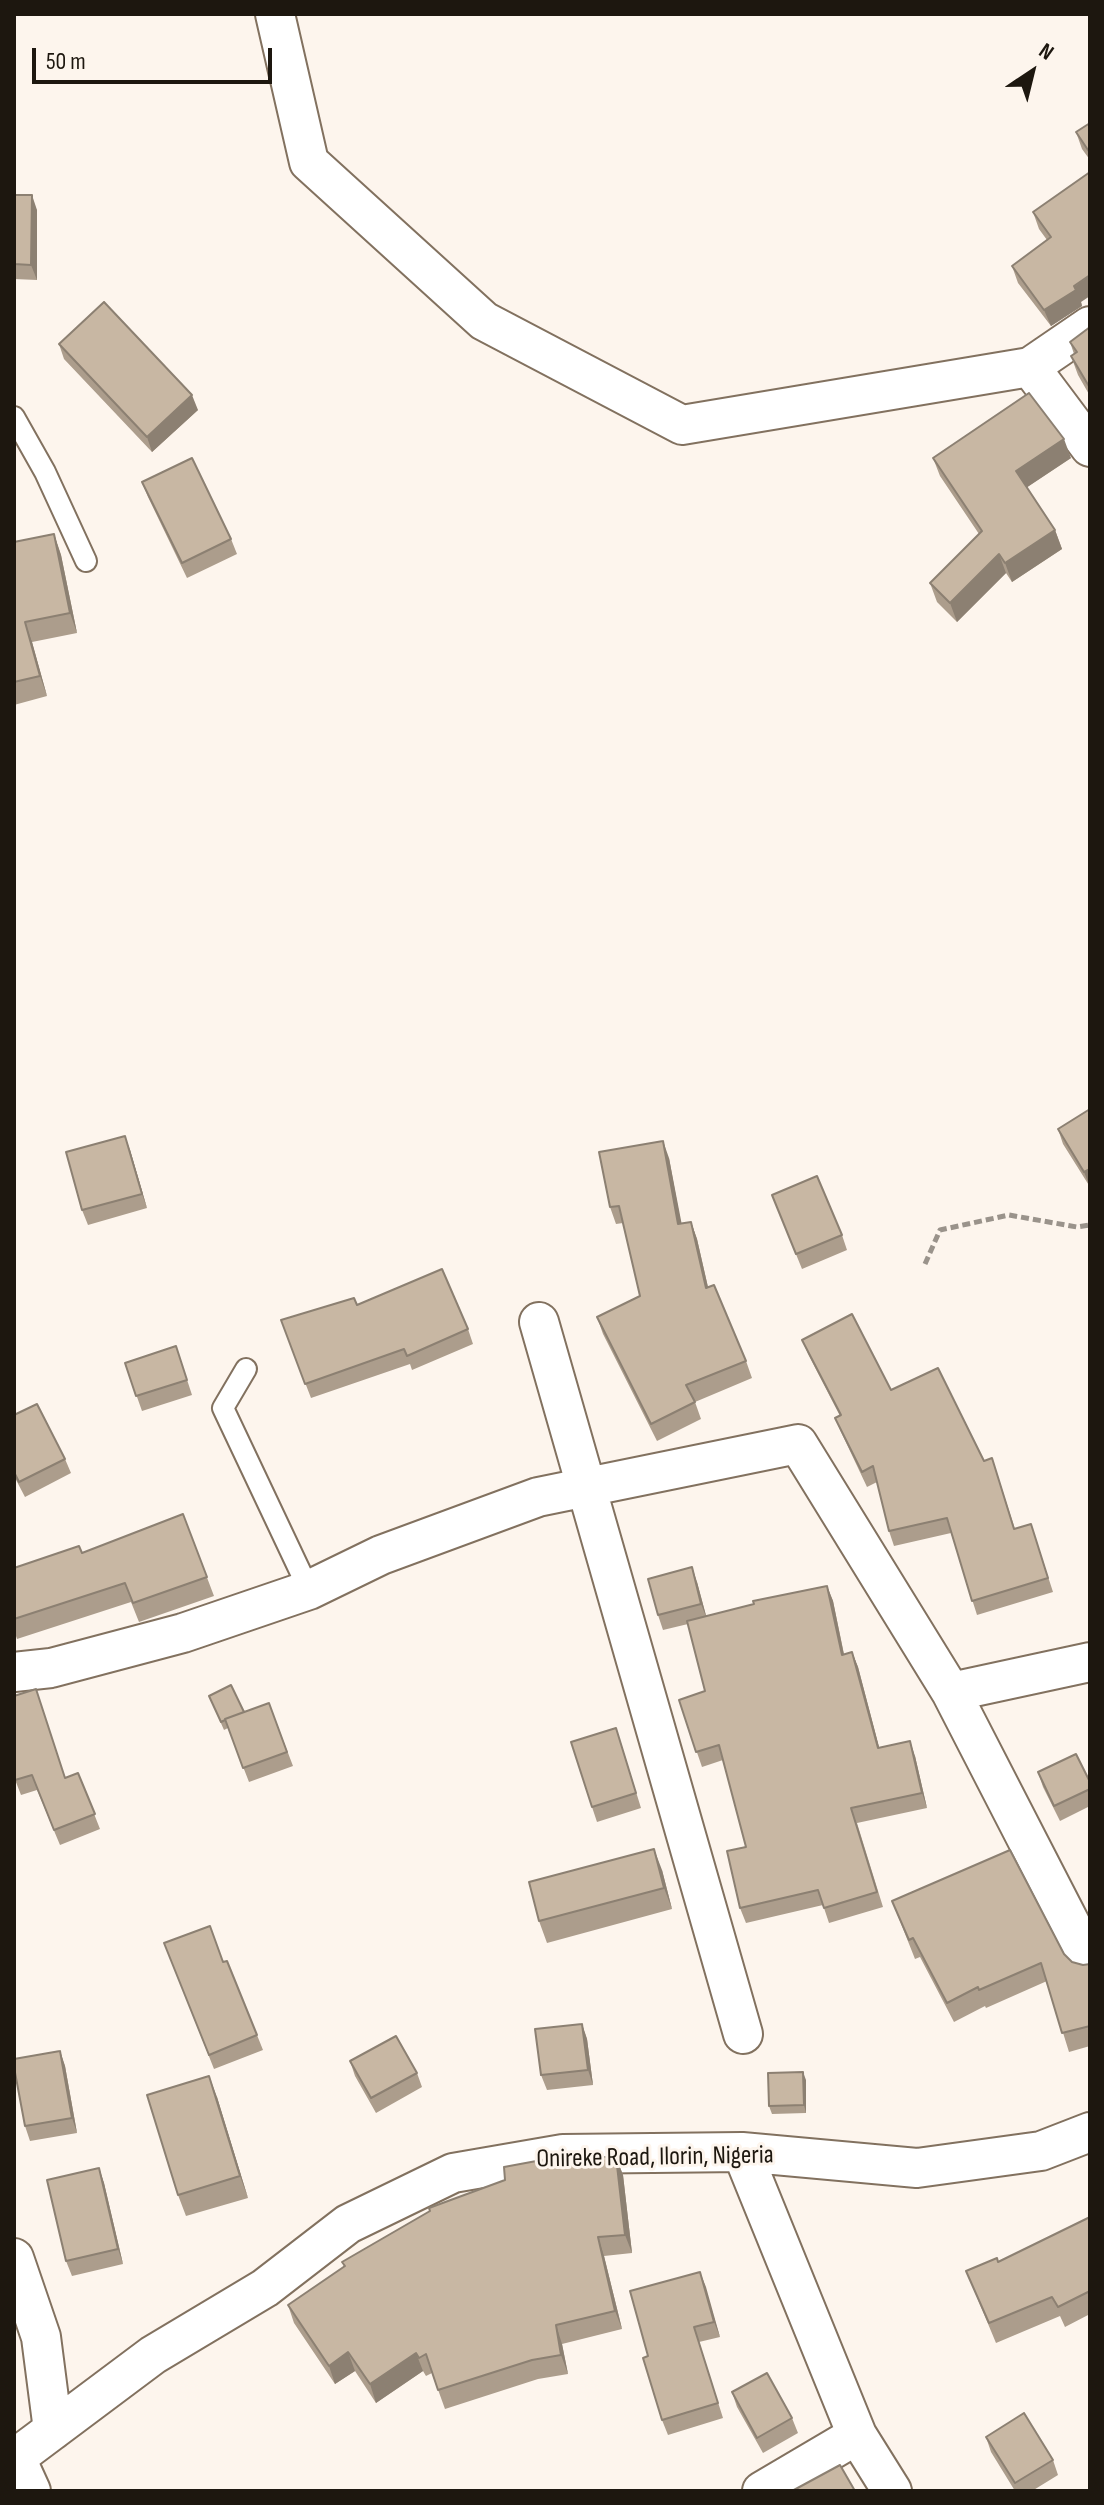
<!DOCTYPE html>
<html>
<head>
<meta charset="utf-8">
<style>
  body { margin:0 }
  #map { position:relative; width:1104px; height:2505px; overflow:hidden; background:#fdf5ed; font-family:"Sofia Sans Condensed",sans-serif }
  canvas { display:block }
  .frame { position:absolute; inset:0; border:16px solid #1d170f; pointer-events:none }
  .north { position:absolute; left:992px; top:32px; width:80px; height:80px; -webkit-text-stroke:6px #fdf5ed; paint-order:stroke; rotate:35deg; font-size:22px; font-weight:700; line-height:32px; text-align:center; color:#1d170f }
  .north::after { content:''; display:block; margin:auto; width:28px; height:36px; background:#1d170f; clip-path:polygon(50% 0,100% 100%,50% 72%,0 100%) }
  .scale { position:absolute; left:32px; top:48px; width:240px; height:36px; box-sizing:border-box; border:4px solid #1d170f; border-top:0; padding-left:10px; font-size:24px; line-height:28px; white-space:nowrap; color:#1d170f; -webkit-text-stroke:6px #fdf5ed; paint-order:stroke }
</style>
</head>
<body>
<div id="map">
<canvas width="1104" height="2505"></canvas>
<div class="frame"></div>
<div class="north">N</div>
<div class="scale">50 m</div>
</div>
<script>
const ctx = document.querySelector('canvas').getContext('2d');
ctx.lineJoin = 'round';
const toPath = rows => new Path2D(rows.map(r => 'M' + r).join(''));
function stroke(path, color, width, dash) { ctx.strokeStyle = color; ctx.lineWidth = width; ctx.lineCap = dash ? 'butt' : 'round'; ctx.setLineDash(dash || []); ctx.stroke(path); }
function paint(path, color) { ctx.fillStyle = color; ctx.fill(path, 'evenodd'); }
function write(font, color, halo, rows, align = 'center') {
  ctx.font = font + ' "Sofia Sans Condensed",sans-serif'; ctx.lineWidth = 6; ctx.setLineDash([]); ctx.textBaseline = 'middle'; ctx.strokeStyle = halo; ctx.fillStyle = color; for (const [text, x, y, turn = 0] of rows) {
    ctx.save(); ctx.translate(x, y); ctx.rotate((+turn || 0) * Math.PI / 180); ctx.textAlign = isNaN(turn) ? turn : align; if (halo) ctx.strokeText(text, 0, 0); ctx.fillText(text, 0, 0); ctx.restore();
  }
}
const service = toPath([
  [14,417,45,472,86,561],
  [246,1369,223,1408,309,1590]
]);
const minor = toPath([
  [275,14,309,162,484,321,682,425,1030,367,1090,326],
  [1030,367,1090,447],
  [539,1322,743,2034],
  [14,1672,51,1668,183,1633,309,1590,381,1555,538,1497,798,1444,951,1692,1090,1662],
  [951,1692,1090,1962],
  [742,2152,857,2435,892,2491],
  [14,2258,41,2337,53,2430],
  [16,2458,31,2491],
  [14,2459,153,2355,265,2288,348,2224,453,2173,563,2154,742,2152,917,2168,1041,2151,1090,2132],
  [762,2491,857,2435]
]);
stroke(service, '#82715f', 24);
stroke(minor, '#82715f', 42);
stroke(toPath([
  [925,1264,940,1230,1009,1215,1077,1227,1090,1225]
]), '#9a938b', 5, [8, 4]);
stroke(service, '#fff', 20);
stroke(minor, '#fff', 38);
paint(toPath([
  [1090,123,1090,160,1082,149,1076,132],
  [1090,172,1081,302,1082,306,1051,326,1018,283,1012,266,1047,240,1039,229,1033,212],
  [14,195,37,210,37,280,14,279],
  [1090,327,1090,396,1078,375,1071,356,1074,354,1070,342],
  [59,344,198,410,152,452,64,359],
  [933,458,1071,458,1027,487,1055,530,1062,549,1012,582,1006,573,957,622,937,602,930,583,979,534,940,476],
  [142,482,231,539,237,554,187,578,148,497],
  [54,534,61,555,77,633,32,642,47,696,14,705,14,542],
  [1090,1109,1090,1187,1063,1144,1058,1129],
  [130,1150,147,1208,88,1225,82,1210],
  [669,1158,681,1224,691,1222,697,1239,708,1287,746,1361,752,1378,695,1402,701,1419,657,1441,603,1334,597,1317,640,1296,623,1223,616,1224,610,1207],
  [772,1195,842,1235,847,1250,802,1269],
  [357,1305,468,1329,473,1344,412,1370,410,1364,311,1398,281,1320],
  [802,1340,891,1390,984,1461,992,1458,1015,1529,1031,1524,1053,1592,977,1615,951,1533,894,1546,889,1531,877,1482,867,1487,841,1432,835,1418,840,1416,808,1354],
  [176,1346,192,1395,142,1411,125,1363],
  [14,1415,65,1459,71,1473,25,1497,14,1476],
  [183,1514,214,1596,139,1622,131,1602,17,1639,14,1630,14,1568,82,1553],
  [697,1582,706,1616,827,1586,833,1601,844,1654,852,1652,858,1667,879,1747,915,1756,927,1808,857,1823,883,1907,829,1923,823,1905,746,1923,740,1908,746,1847,723,1760,702,1767,679,1700,705,1691,688,1624,663,1630,658,1615],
  [14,1696,65,1778,78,1773,100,1829,60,1845,37,1790,21,1795,14,1777],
  [209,1696,244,1712,269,1703,293,1766,249,1782,228,1728,224,1730],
  [621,1743,641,1808,597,1822,592,1807],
  [1038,1772,1090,1782,1090,1806,1060,1821,1043,1787],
  [662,1870,672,1909,547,1943,539,1921],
  [892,1901,1064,1954,1072,1962,1083,1965,1090,1964,1090,2046,1069,2052,1047,1981,986,2008,985,2006,954,2022,920,1957,915,1959],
  [170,1958,223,1962,257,2035,263,2050,214,2069],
  [582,2024,587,2039,593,2085,547,2090,541,2075],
  [60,2051,65,2066,77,2133,30,2141,25,2126],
  [350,2061,417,2073,422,2087,376,2113,355,2076],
  [806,2080,806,2113,772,2114,769,2106],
  [217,2097,248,2198,186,2216,178,2195],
  [616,2157,623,2175,632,2253,604,2256,622,2329,562,2344,568,2374,538,2379,445,2409,432,2373,426,2376,423,2371,376,2403,355,2371,335,2384,294,2323,288,2305,344,2267,342,2262],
  [99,2168,104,2183,123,2264,72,2276,66,2261],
  [1090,2217,1090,2314,1065,2327,1060,2316,996,2343,966,2271,998,2262],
  [700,2272,720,2337,699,2342,723,2418,668,2435,662,2420,648,2356],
  [732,2392,792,2418,798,2433,763,2453,737,2407],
  [986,2437,1053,2460,1058,2475,1032,2491,1015,2491,991,2452]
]), '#ac9d8c');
paint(toPath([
  [32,195,37,210,37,280,31,265],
  [1090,275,1090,296,1081,302,1082,306,1051,326,1044,310],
  [192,395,198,410,152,452,147,437],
  [1064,439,1071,458,1023,490,1016,471],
  [1055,530,1062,549,1012,582,1005,563],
  [54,534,61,555,77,633,70,613],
  [999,554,1006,573,957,622,950,603],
  [25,622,32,642,47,696,40,676],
  [125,1136,130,1150,147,1208,142,1194],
  [663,1141,669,1158,685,1241,678,1224],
  [1090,1169,1090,1187,1084,1172],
  [691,1222,697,1239,712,1305,706,1288],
  [692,1567,697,1582,707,1619,701,1604],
  [827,1586,833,1601,847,1670,842,1655],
  [852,1652,858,1667,883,1762,878,1748],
  [910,1741,915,1756,927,1808,922,1793],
  [654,1849,662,1870,672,1909,664,1888],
  [582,2024,587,2039,593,2085,588,2070],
  [60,2051,65,2066,77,2133,72,2118],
  [803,2072,806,2080,806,2113,804,2105],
  [209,2076,217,2097,248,2198,240,2176],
  [616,2157,623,2175,632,2253,625,2235],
  [99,2168,104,2183,123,2264,118,2249],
  [598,2237,604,2256,622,2329,615,2311],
  [700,2272,706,2287,720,2337,714,2322],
  [556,2325,562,2344,568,2374,561,2355],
  [348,2352,355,2371,335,2384,329,2366],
  [416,2353,423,2371,376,2403,370,2384]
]), '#8c8072');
const building = toPath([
  [1090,123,1090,153,1076,132,1090,123],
  [1090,172,1090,275,1074,286,1076,290,1044,310,1012,266,1051,237,1033,212,1090,172],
  [14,195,32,195,31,265,14,264,14,195],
  [104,302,192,395,147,437,59,344,104,302],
  [1090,327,1090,388,1071,356,1077,352,1070,342,1090,327],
  [1029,393,1064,439,1016,471,1055,530,1005,563,999,554,950,603,930,583,982,531,933,458,1029,393],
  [192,458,231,539,182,563,142,482,192,458],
  [54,534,70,613,25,622,40,676,14,682,14,542,54,534],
  [1090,1109,1090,1169,1084,1172,1058,1129,1090,1109],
  [125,1136,142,1194,82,1210,66,1152,125,1136],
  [663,1141,678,1224,691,1222,706,1288,714,1285,746,1361,686,1385,695,1402,651,1424,597,1317,640,1296,619,1206,610,1207,599,1152,663,1141],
  [817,1176,842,1235,796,1254,772,1195,817,1176],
  [442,1269,468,1329,407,1356,404,1349,305,1384,281,1320,354,1298,357,1305,442,1269],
  [852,1314,891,1390,938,1368,984,1461,992,1458,1014,1529,1031,1524,1048,1578,972,1601,947,1518,889,1531,873,1466,862,1472,835,1418,841,1415,802,1340,852,1314],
  [176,1346,187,1380,136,1396,125,1363,176,1346],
  [37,1404,65,1459,19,1482,14,1472,14,1415,37,1404],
  [183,1514,207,1577,133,1603,125,1583,14,1619,14,1568,79,1546,82,1553,183,1514],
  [692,1567,701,1604,658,1615,648,1579,692,1567],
  [827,1586,842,1655,852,1652,878,1748,910,1741,922,1793,851,1808,877,1892,824,1908,818,1890,740,1908,727,1851,746,1847,719,1745,696,1752,679,1700,705,1691,687,1621,754,1604,753,1601,827,1586],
  [231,1685,244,1712,225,1719,225,1720,221,1722,209,1696,231,1685],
  [36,1689,65,1778,78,1773,95,1814,54,1830,32,1775,15,1780,14,1777,14,1696,36,1689],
  [269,1703,287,1752,243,1768,225,1719,269,1703],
  [616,1728,636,1793,592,1807,571,1742,616,1728],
  [1076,1754,1090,1782,1090,1789,1054,1806,1038,1772,1076,1754],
  [654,1849,664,1888,539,1921,529,1882,654,1849],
  [1010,1850,1064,1954,1072,1962,1083,1965,1090,1964,1090,2026,1062,2033,1041,1963,979,1990,978,1987,947,2003,913,1938,909,1940,892,1901,1010,1850],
  [210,1926,223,1962,227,1961,257,2035,209,2055,164,1943,210,1926],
  [582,2024,588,2070,541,2075,535,2029,582,2024],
  [396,2036,417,2073,371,2098,350,2061,396,2036],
  [60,2051,72,2118,25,2126,14,2067,14,2059,60,2051],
  [803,2072,804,2105,769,2106,768,2073,803,2072],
  [209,2076,240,2176,178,2195,147,2095,209,2076],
  [558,2157,616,2157,625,2235,598,2237,615,2311,556,2325,561,2355,532,2360,438,2390,426,2354,419,2358,416,2353,370,2384,348,2352,329,2366,288,2305,345,2266,342,2262,430,2211,429,2208,505,2180,504,2167,558,2157],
  [99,2168,118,2249,66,2261,47,2180,99,2168],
  [1090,2217,1090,2291,1058,2307,1052,2297,989,2323,966,2271,997,2258,998,2262,1090,2217],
  [700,2272,714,2322,694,2327,718,2403,662,2420,643,2358,648,2356,630,2291,700,2272],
  [767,2373,792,2418,757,2438,732,2392,767,2373],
  [1024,2413,1053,2460,1015,2483,986,2437,1024,2413],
  [840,2465,855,2491,792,2491,840,2465]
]);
paint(building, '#c8b7a3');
stroke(building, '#8c8072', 2);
write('26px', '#1d170f', '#fdf5ed', [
  ["Onireke Road, Ilorin, Nigeria",655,2158,-1]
]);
</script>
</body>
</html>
